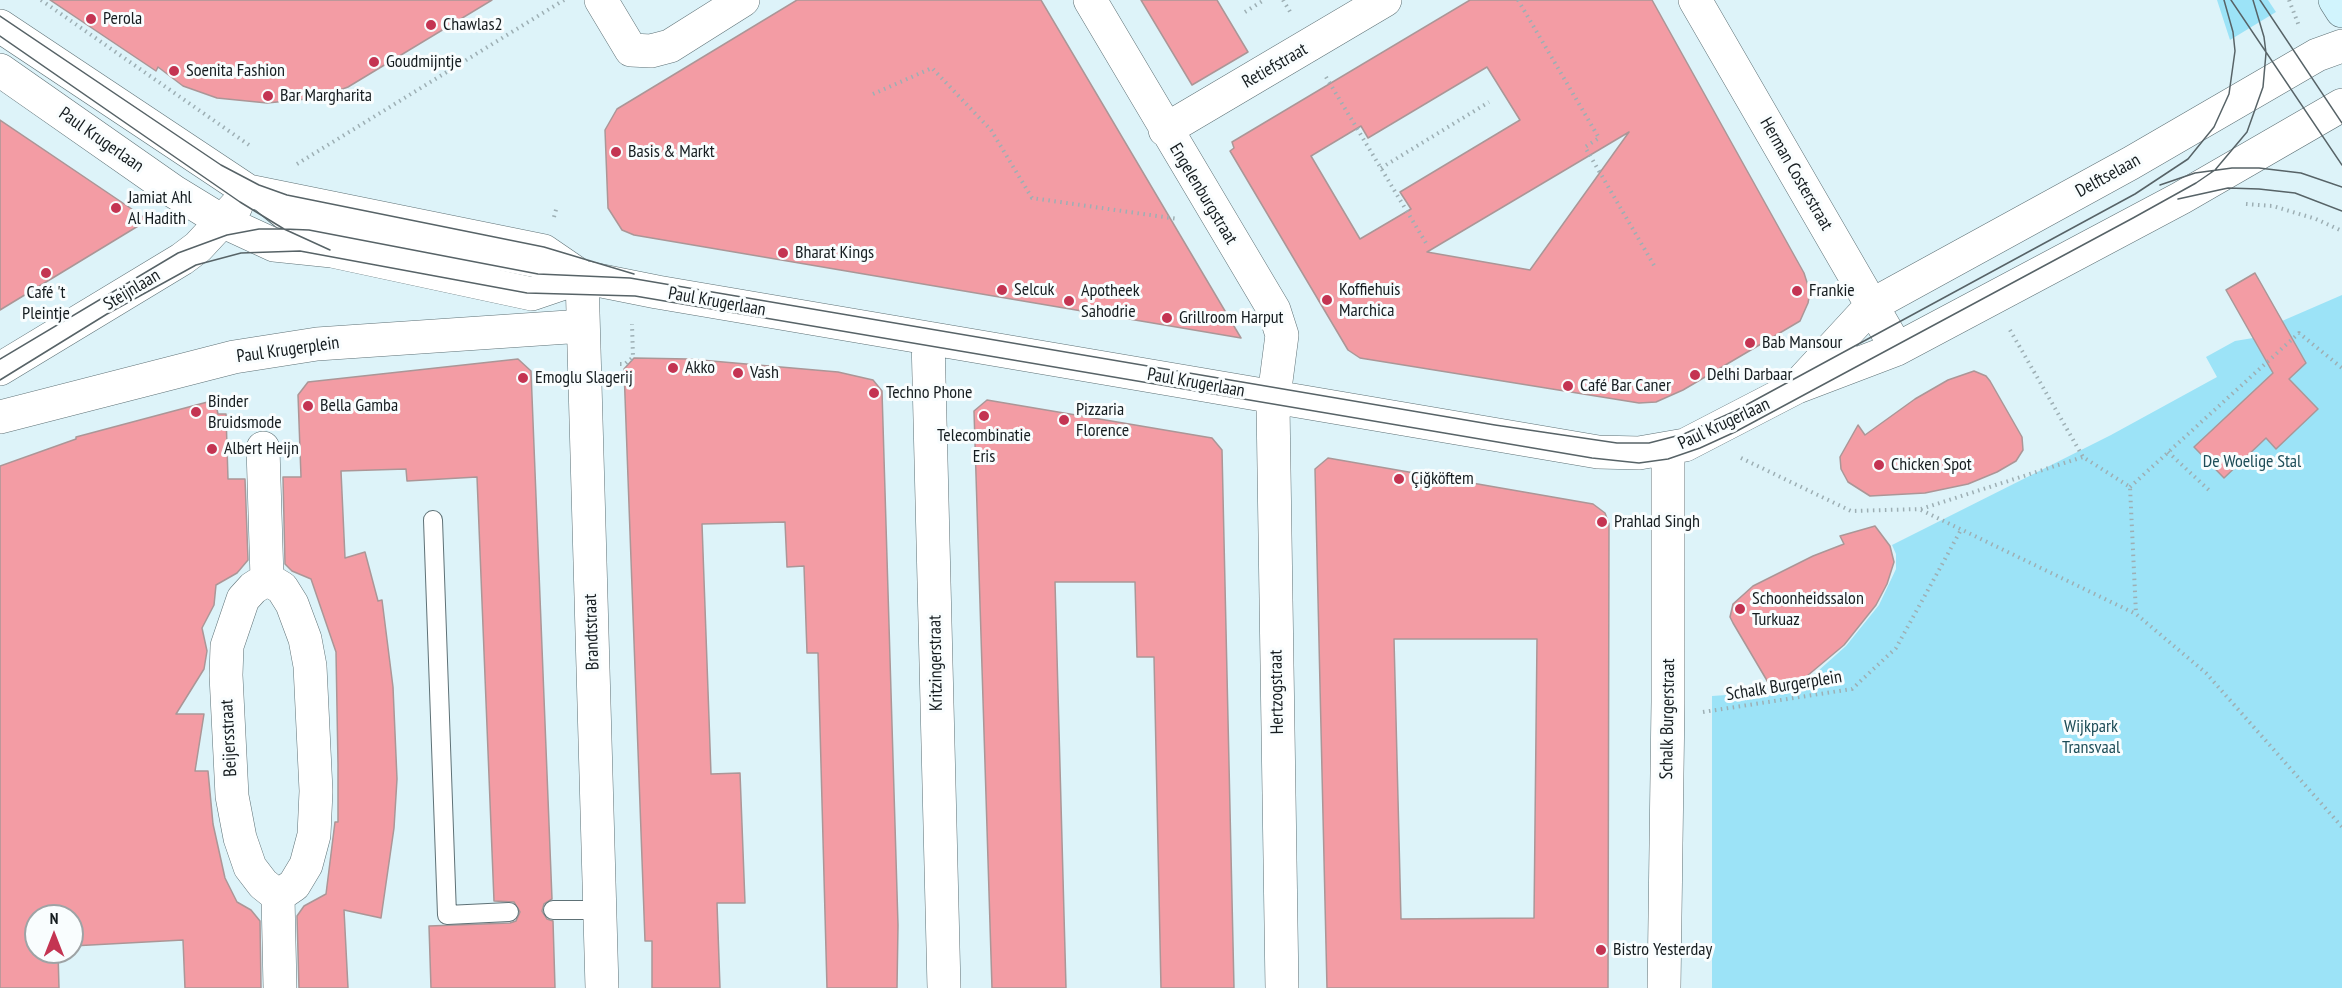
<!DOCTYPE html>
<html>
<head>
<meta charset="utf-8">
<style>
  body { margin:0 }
  #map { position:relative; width:2342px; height:988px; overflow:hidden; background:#ddf3f9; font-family:"PT Sans Narrow",sans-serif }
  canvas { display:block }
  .north { position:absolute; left:24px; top:904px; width:60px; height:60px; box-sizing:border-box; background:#f9fdfe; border:2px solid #9ea3a5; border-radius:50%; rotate:0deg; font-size:16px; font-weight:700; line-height:24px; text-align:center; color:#161d20 }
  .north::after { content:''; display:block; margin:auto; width:21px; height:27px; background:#c43452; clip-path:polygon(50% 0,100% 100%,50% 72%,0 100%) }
</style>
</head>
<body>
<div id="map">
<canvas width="2342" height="988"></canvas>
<div class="north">N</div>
</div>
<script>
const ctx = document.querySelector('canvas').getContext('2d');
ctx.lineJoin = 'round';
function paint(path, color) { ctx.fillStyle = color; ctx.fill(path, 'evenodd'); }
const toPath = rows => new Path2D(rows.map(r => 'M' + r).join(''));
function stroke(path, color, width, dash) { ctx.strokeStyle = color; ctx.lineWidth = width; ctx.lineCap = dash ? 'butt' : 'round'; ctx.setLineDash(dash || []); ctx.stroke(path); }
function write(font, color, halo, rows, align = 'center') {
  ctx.font = font + ' "PT Sans Narrow",sans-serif'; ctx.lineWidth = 6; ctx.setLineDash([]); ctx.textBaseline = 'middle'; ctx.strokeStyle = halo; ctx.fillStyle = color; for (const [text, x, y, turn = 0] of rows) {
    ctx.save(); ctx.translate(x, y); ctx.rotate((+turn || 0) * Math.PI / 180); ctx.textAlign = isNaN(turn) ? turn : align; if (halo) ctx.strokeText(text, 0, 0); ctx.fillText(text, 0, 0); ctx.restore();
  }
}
paint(toPath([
  [2217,0,2268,0,2276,12,2230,40],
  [2342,295,2342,988,1712,988,1712,696,1782,691,1809,679,1846,646,1879,605,1896,569,1896,554,1892,545,2111,435,2217,377,2206,357,2235,341,2253,338,2282,321]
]), '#9ce3f7');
const building = toPath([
  [50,0,492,0,348,87,318,98,267,103,217,98,183,86,158,67,156,71,50,0],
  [797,0,1041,0,1241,338,634,235,622,230,608,208,605,130,617,109,797,0],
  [1141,0,1217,0,1248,52,1192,85,1141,0],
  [1470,0,1652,0,1804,273,1810,292,1808,303,1800,321,1683,390,1656,402,1639,403,1360,358,1348,350,1230,151,1234,148,1232,142,1470,0],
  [1487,67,1520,120,1400,192,1411,209,1360,239,1311,156,1361,126,1368,138,1487,67],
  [1629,132,1530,270,1427,252,1629,132],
  [0,120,148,220,0,310,0,120],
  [2255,273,2306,363,2289,379,2318,409,2276,449,2266,438,2224,478,2194,447,2273,373,2226,290,2255,273],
  [634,358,689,359,838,372,873,380,882,391,898,925,897,988,827,988,818,653,807,653,804,566,787,567,785,522,702,524,711,774,740,773,745,903,717,903,720,988,652,988,652,941,645,941,624,369,634,358],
  [518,359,531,371,552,899,544,904,542,911,547,919,553,921,555,988,431,988,429,926,510,923,516,921,520,912,514,902,494,901,477,477,407,481,406,469,341,471,345,558,365,552,378,601,382,600,393,687,397,779,394,828,381,918,344,910,348,988,299,988,297,916,304,906,326,894,335,822,338,822,338,765,336,652,311,579,292,571,285,564,283,477,301,477,298,395,308,382,518,359],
  [1974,371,1986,376,1990,381,2022,437,2023,450,2016,461,1997,472,1968,484,1925,493,1870,496,1848,482,1841,469,1840,457,1858,425,1865,435,1915,399,1948,380,1974,371],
  [215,400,218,414,226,414,228,479,245,479,248,560,237,573,216,585,214,605,202,628,207,651,204,669,176,714,204,714,195,771,208,771,213,824,225,878,237,902,251,910,260,921,261,988,185,988,183,940,72,946,72,916,36,916,36,952,58,952,59,988,0,988,0,466,76,439,76,437,215,400],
  [987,400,1212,438,1222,450,1234,988,1161,988,1154,657,1137,657,1135,582,1055,582,1066,988,992,988,974,411,987,400],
  [1328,458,1593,504,1605,513,1609,524,1608,988,1327,988,1315,469,1328,458],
  [1394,639,1537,639,1534,918,1401,919,1394,639],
  [1875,526,1890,546,1894,562,1887,584,1876,605,1844,645,1807,676,1788,686,1775,687,1769,684,1733,623,1730,617,1733,604,1753,586,1813,556,1844,544,1840,536,1875,526]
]);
paint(building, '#f39ca4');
stroke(building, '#ab9697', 1.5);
const lane = toPath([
  [256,198,281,219,569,275],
  [433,520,447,915,509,912],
  [553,910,600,910]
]);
const street = toPath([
  [601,0,631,50,651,51,670,46,743,0],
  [1090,0,1274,310,1282,335,1273,404,1282,988],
  [1695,0,1897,349],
  [0,26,248,191,544,251,582,277,657,292,1598,452,1639,453,1685,445,1797,387,1897,349,2181,198,2342,105],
  [0,70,173,191,222,221,274,245,332,251,532,294,582,277],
  [1165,130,1385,0],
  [582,277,602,988],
  [928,338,944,988],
  [0,369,182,259,198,247,236,206],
  [1802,381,1872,305,2131,163,2317,55,2342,46],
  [0,417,234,357,317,344,583,326],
  [263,448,267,579],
  [267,579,282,588,292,604,305,639,310,666,316,791,314,835,306,865,294,885,278,896,263,884,250,867,240,838,232,796,226,675,227,646,243,599,253,588,267,579],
  [278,896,280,988],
  [1664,988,1668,702,1668,450]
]);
const secondary = toPath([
  [2335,0,2342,11]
]);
stroke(lane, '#5e7176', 20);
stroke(street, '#5e7176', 34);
stroke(secondary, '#5e7176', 34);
stroke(toPath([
  [41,0,249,145],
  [1283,0,1292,15],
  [1518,0,1599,138,1585,147,1655,267],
  [2289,0,2299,26],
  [1245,12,1264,0],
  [1326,77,1426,243],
  [873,94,932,68,991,130,1032,198,1178,219],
  [297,164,564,0],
  [1381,168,1489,102],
  [2246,204,2273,206,2316,219,2342,231],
  [554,217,557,206],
  [2010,330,2083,457,2130,487,2136,614],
  [620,364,625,364,633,357,632,324],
  [2168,452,2211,492],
  [1741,458,1851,511,1921,509,2083,457],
  [2130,487,2299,333,2342,368],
  [1921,510,2136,614,2206,673,2342,827],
  [1703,712,1852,689,1896,648,1962,528]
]), '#9dafb4', 4, [1.5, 4.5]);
stroke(lane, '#fff', 18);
stroke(street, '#fff', 33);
stroke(secondary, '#d1f4fd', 33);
stroke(toPath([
  [2231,0,2342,165],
  [2260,0,2342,123],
  [0,16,221,165,259,185,287,195,544,247,634,274],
  [0,36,240,202,284,229,330,250],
  [2160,185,2195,173,2232,168,2259,168,2301,173,2342,187],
  [2178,199,2228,188,2259,189,2295,193,2342,211],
  [0,359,178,253,227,235,259,229,284,229,309,230,538,274,630,278,1495,425,1617,443,1649,443,1684,434,1735,411,2135,194,2188,159,2214,127,2229,94,2235,51,2233,32,2224,0],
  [0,380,107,314,196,265,241,253,300,251,527,293,635,296,1592,458,1639,463,1668,459,1700,448,1735,432,2133,218,2196,183,2215,170,2247,132,2263,87,2266,53,2264,37,2253,0]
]), '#576367', 1.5);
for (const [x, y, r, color] of [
  [91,19,6,"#c43452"],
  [431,25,6,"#c43452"],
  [374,62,6,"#c43452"],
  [174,71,6,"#c43452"],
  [268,96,6,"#c43452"],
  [616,152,6,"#c43452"],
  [116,208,6,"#c43452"],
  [783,253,6,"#c43452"],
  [46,273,6,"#c43452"],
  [1002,290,6,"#c43452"],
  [1797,291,6,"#c43452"],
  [1327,300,6,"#c43452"],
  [1069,301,6,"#c43452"],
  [1167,318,6,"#c43452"],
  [1750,343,6,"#c43452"],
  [673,368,6,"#c43452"],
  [738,373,6,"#c43452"],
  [1695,375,6,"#c43452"],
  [523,378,6,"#c43452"],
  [1568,386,6,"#c43452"],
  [874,393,6,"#c43452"],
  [308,406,6,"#c43452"],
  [196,412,6,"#c43452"],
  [984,416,6,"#c43452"],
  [1064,420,6,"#c43452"],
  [212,449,6,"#c43452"],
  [1879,465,6,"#c43452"],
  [1399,479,6,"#c43452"],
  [1602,522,6,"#c43452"],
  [1740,609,6,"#c43452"],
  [1601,950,6,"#c43452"]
]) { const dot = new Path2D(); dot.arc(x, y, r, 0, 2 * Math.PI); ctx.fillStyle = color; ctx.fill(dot); stroke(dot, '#f9fdfe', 2); }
write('18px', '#161d20', '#f9fdfe', [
  ["Perola",103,19],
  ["Chawlas2",443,25],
  ["Goudmijntje",386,62],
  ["Soenita Fashion",186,71],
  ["Bar Margharita",280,96],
  ["Basis & Markt",628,152],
  ["Jamiat Ahl",128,198],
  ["Al Hadith",128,219],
  ["Bharat Kings",795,253],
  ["Selcuk",1014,290],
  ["Koffiehuis",1339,290],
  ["Marchica",1339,311],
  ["Apotheek",1081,291],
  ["Sahodrie",1081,312],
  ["Frankie",1809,291],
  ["Café 't",46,293,"center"],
  ["Pleintje",46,314,"center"],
  ["Grillroom Harput",1179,318],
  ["Bab Mansour",1762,343],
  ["Akko",685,368],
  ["Vash",750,373],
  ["Delhi Darbaar",1707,375],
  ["Emoglu Slagerij",535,378],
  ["Café Bar Caner",1580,386],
  ["Techno Phone",886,393],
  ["Binder",208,402],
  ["Bruidsmode",208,423],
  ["Bella Gamba",320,406],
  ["Pizzaria",1076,410],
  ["Florence",1076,431],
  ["Telecombinatie",984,436,"center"],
  ["Eris",984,457,"center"],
  ["Albert Heijn",224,449],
  ["Chicken Spot",1891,465],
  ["Çiğköftem",1411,479],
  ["Prahlad Singh",1614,522],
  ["Schoonheidssalon",1752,599],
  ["Turkuaz",1752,620],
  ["Bistro Yesterday",1613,950]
], 'left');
write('18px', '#161d20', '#f9fdfe', [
  ["Retiefstraat",1275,66,-30],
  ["Paul Krugerlaan",101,140,35],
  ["Herman Costerstraat",1796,174,60],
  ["Delftselaan",2108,176,-29],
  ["Engelenburgstraat",1203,194,59],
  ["Steijnlaan",132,290,-31],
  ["Paul Krugerlaan",717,302,10],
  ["Paul Krugerplein",288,350,-8],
  ["Paul Krugerlaan",1196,383,10],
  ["Paul Krugerlaan",1724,424,-25],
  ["Brandtstraat",592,632,-92],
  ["Kritzingerstraat",936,663,-91],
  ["Schalk Burgerplein",1784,686,-9],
  ["Hertzogstraat",1277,692,-91],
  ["Schalk Burgerstraat",1668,719,-89],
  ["Beijersstraat",229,738,-93]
]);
write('18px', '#1e4d58', '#f9fdfe', [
  ["De Woelige Stal",2252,462],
  ["Wijkpark",2091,727],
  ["Transvaal",2091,748]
]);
</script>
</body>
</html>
